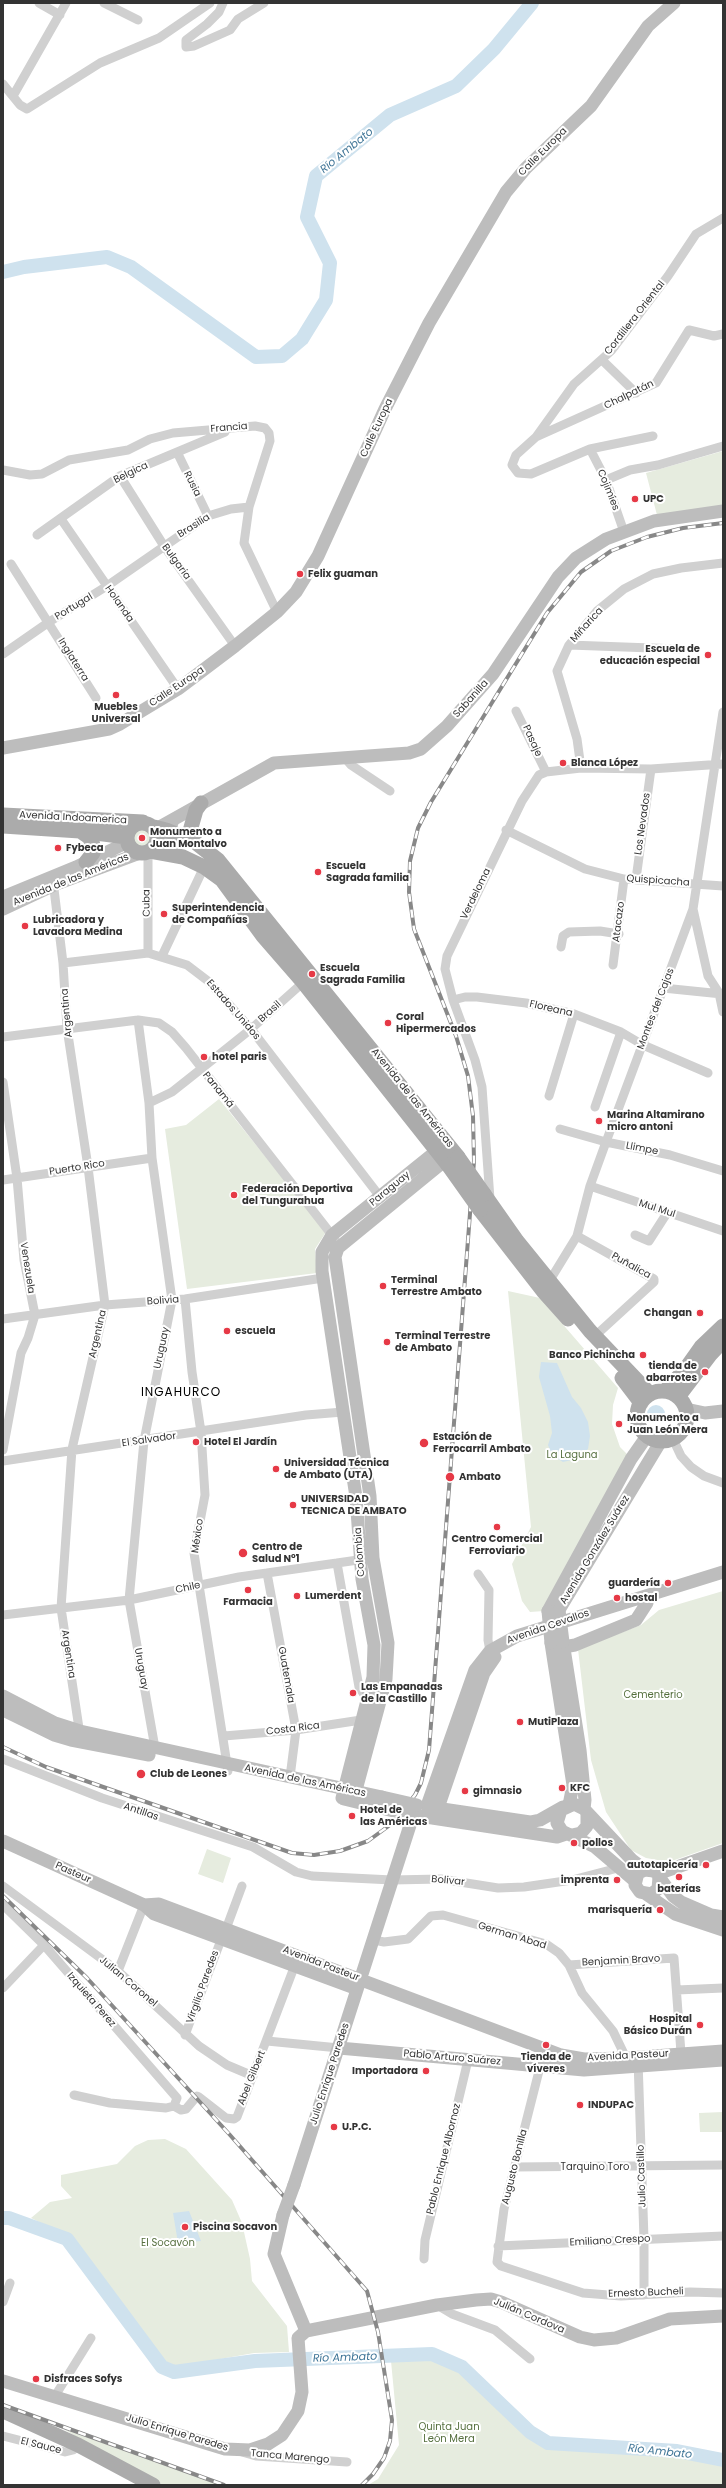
<!DOCTYPE html>
<html>
<head>
<meta charset="utf-8">
<style>
  body { margin:0 }
  #map { position:relative; width:726px; height:2488px; overflow:hidden; background:#fff; font-family:Poppins,sans-serif }
  canvas { display:block }
  .frame { position:absolute; inset:0; border:4px solid #333; pointer-events:none }
</style>
</head>
<body>
<div id="map">
<canvas width="726" height="2488"></canvas>
<div class="frame"></div>
</div>
<script>
const ctx = document.querySelector('canvas').getContext('2d');
ctx.lineJoin = 'round';
function paint(path, color) { ctx.fillStyle = color; ctx.fill(path, 'evenodd'); }
const toPath = rows => new Path2D(rows.map(r => 'M' + r).join(''));
function stroke(path, color, width, dash) { ctx.strokeStyle = color; ctx.lineWidth = width; ctx.lineCap = dash ? 'butt' : 'round'; ctx.setLineDash(dash || []); ctx.stroke(path); }
function write(font, color, halo, rows, align = 'center') {
  ctx.font = font + ' Poppins,sans-serif'; ctx.lineWidth = 4; ctx.setLineDash([]); ctx.textBaseline = 'middle'; ctx.strokeStyle = halo; ctx.fillStyle = color; for (const [text, x, y, turn = 0] of rows) {
    ctx.save(); ctx.translate(x, y); ctx.rotate((+turn || 0) * Math.PI / 180); ctx.textAlign = isNaN(turn) ? turn : align; if (halo) ctx.strokeText(text, 0, 0); ctx.fillText(text, 0, 0); ctx.restore();
  }
}
paint(toPath([
  [723,451,723,508,657,515,646,473],
  '130 838a12 12 0 1 1 24 0a12 12 0 1 1-24 0Z',
  [219,1099,326,1232,315,1249,317,1273,187,1289,165,1129,186,1125],
  [508,1291,540,1298,618,1388,613,1405,612,1424,620,1447,627,1454,544,1611,530,1612,522,1601,512,1564,531,1527],
  [723,1591,723,1843,669,1862,646,1858,631,1850,606,1812,591,1760,578,1649,641,1625,659,1610],
  [207,1849,231,1858,223,1883,198,1874],
  [723,2112,723,2132,700,2132,699,2113],
  [165,2139,186,2149,232,2200,242,2223,250,2259,252,2281,287,2326,289,2352,254,2353,175,2367,164,2363,153,2351,69,2237,31,2218,50,2202,72,2198,61,2186,61,2175,117,2164,135,2146,148,2140],
  [433,2359,457,2370,532,2440,546,2448,676,2457,723,2465,723,2485,368,2485,378,2479,399,2445,391,2361],
  [63,2429,221,2485,163,2485]
]), '#e6ecdf');
paint(toPath([
  [541,1362,557,1363,572,1397,581,1408,588,1422,590,1436,588,1449,576,1459,563,1462,552,1455,548,1445,552,1433,550,1416,539,1377],
  '647 1414a9 9 0 1 1 18 0a9 9 0 1 1-18 0Z',
  [189,2211,201,2241,178,2243,173,2213]
]), '#cfe2ee');
stroke(toPath([
  [3,272,24,267,107,257,131,267,256,357,282,356,302,339,326,300,330,263,307,217,316,176,390,115,456,86,494,49,532,3],
  [3,2218,9,2218,67,2239,162,2367,174,2372,255,2361,432,2354,462,2367,530,2432,548,2443,677,2451,723,2460]
]), '#cfe2ee', 14);
stroke(toPath([
  [39,3,60,15],
  [104,3,138,20],
  [223,3,219,12,207,24,186,40,186,47,194,46,230,30,238,19,264,3],
  [3,84,20,105,27,109,100,63,159,38,210,3],
  [13,96,66,3],
  [602,360,636,393],
  [653,436,590,449,531,474,518,473,512,465,516,455,536,437,574,384,611,351,668,276,696,234,723,218],
  [536,437,656,383,689,330,714,336,723,334],
  [590,449,606,480,624,532],
  [177,452,208,516],
  [3,470,30,475,42,474,69,460,128,450,150,439,173,433,255,426,265,428,269,433,270,441,249,507,244,543,277,612],
  [120,476,164,546,235,646],
  [606,480,630,470,658,465,723,446],
  [61,519,178,689],
  [37,535,120,476,225,432],
  [11,564,96,698],
  [569,645,679,649],
  [3,654,49,622,107,586,208,516,231,509,249,507],
  [516,711,546,772],
  [345,758,351,765,390,791],
  [581,768,577,739,557,671,569,645,597,611,624,589,653,574,681,568,723,563],
  [506,830,585,869,624,879,723,886],
  [148,852,148,953],
  [636,879,651,769],
  [53,881,63,963,67,1028,88,1167,105,1305,72,1449,61,1608,80,1735],
  [693,909,708,976,719,993,723,1012],
  [561,947,563,936,569,932,600,931,619,934],
  [162,956,204,867],
  [63,963,148,953,187,965,208,981,251,1029,381,1198],
  [613,965,624,879],
  [663,988,722,994],
  [453,1000,465,997,477,997,526,1003,574,1014,621,1032,643,1045,708,1073],
  [138,1020,149,1103,152,1158,172,1300,144,1441,129,1600,155,1748],
  [3,1037,138,1020,159,1023,172,1032,186,1048,335,1239],
  [3,1082,17,1178,24,1260,35,1315,28,1338,21,1353,3,1450],
  [549,1096,574,1014],
  [149,1103,172,1092,201,1069,251,1029,307,979],
  [595,1107,621,1032],
  [560,1129,606,1142,670,1155,723,1171],
  [3,1180,152,1158],
  [590,1186,723,1231],
  [490,1199,482,1087,475,1060,453,1000,445,969,447,956,522,801,539,775,546,772,581,768,651,769,723,764],
  [635,1235,649,1241,667,1213],
  [577,1236,654,1279,654,1282,595,1336],
  [547,1285,577,1236,590,1186,606,1142,693,909,723,712],
  [185,1299,192,1372,201,1432,205,1495,194,1553,228,1771],
  [3,1319,105,1305,185,1299,323,1278],
  [673,1439,681,1456,691,1467,704,1476,723,1483],
  [3,1461,306,1415,343,1412],
  [337,1563,359,1687,367,1699],
  [267,1573,296,1730,290,1777],
  [478,1574,489,1590,488,1640,490,1651],
  [3,1615,129,1600,239,1577,365,1559],
  [224,1736,296,1730,361,1720],
  [3,1759,102,1798,253,1847,296,1872,312,1876,392,1880,441,1879,498,1888,524,1887,572,1880,618,1868],
  [3,1886,118,1971,199,2046,227,2065,253,2076],
  [3,1905,44,1945,177,2098,174,2106,166,2108,110,2103,74,2095],
  [226,1929,242,1886],
  [374,1940,384,1942,408,1939,431,1916,443,1915,546,1944,559,1953,569,1965,582,1993,613,2031,626,2058],
  [569,1965,674,1958,681,2053],
  [118,1971,144,1905],
  [3,1988,44,1945],
  [677,1990,723,1988],
  [185,2035,221,1940],
  [267,2041,339,2048],
  [638,2060,644,2239,644,2295],
  [540,2067,504,2209,497,2262,501,2266,583,2293,621,2296,690,2292,723,2293],
  [174,2106,181,2110,186,2109,197,2096,199,2097,226,2118,234,2119,237,2117,295,1965],
  [515,2167,723,2165],
  [498,2246,723,2236],
  [424,2259,425,2240,468,2060],
  [3,2302,10,2283],
  [437,2305,452,2314,495,2330,530,2359],
  [55,2396,91,2338],
  [3,2436,65,2452,73,2450,78,2445],
  [242,2452,256,2456,347,2462]
]), '#d0d0d0', 9);
stroke(toPath([
  [3,748,109,729,120,724,178,689,235,646,277,612,296,592,318,556,385,409,429,323,506,192,526,168,591,106,648,26,674,3],
  [158,828,274,763,409,753,421,749,447,726,493,674,558,577,576,558,606,539,654,521,723,511],
  [158,840,172,823],
  [3,897,76,867,128,842],
  [3,909,54,885,140,853],
  [686,1409,705,1413,723,1411],
  [559,1610,661,1441],
  [548,1611,631,1459,647,1436],
  [563,1642,580,1750,585,1800,584,1809],
  [551,1643,573,1785,569,1805],
  [558,1648,575,1645,636,1620,647,1603],
  [3,1696,55,1723,80,1731,382,1797],
  [3,1710,54,1735,71,1740,149,1755],
  [342,1798,373,1677,374,1645,362,1579,356,1497,322,1271,322,1252,332,1235,444,1145],
  [344,1799,377,1807],
  [353,1801,386,1679,388,1643,373,1558,370,1496,335,1257,338,1248,453,1154],
  [427,1806,475,1670,490,1651,517,1636,723,1572],
  [429,1807,530,1822,540,1820,563,1807],
  [438,1808,484,1673,495,1657],
  [406,1814,557,1837,566,1834],
  [572,1835,581,1833,587,1826,587,1813],
  [3,1841,144,1905,154,1914,357,1989],
  [657,1874,723,1851],
  [659,1877,658,1889,651,1894,640,1892,635,1885,638,1873,645,1870,654,1871,657,1874,673,1896,681,1902,711,1915,723,1917],
  [635,1881,595,1847,562,1831,557,1823,561,1810,574,1804,584,1809,632,1860,645,1870],
  [646,1894,675,1914,723,1930],
  [144,1905,159,1904,561,2055,584,2059,626,2058,723,2051],
  [339,2048,584,2070,723,2060],
  [294,2185,413,1816],
  [283,2215,274,2254,306,2331],
  [3,2381,225,2449,250,2450,268,2444,282,2435,298,2411,302,2392,298,2338,306,2331,437,2305,476,2300,491,2299,501,2302,580,2337,594,2340,616,2338,670,2319,723,2316]
]), '#bdbdbd', 13);
stroke(toPath([
  [3,815,143,822],
  '127 838a15 15 0 1 1 30 0a15 15 0 1 1-30 0Z',
  [3,826,80,831,127,837],
  [154,827,166,830,195,842,218,860,458,1157],
  [80,831,89,837,93,845,93,853,86,862],
  [195,842,190,831,196,810,201,803],
  [150,851,183,857,204,867,222,880,263,936,303,982,448,1165],
  [484,1194,517,1241,590,1331,650,1394],
  [480,1210,543,1291,568,1319],
  [622,1378,641,1403],
  [665,1391,684,1371,701,1347,723,1326],
  '637 1416a25 25 0 1 1 50 0a25 25 0 1 1-50 0Z',
  [678,1397,710,1355,723,1341],
  [3,2411,78,2445,153,2485]
]), '#ababab', 15);
const rail = toPath([
  [3,1747,46,1767,292,1853,314,1855,340,1851,368,1841,390,1825,415,1795,421,1783,429,1750,474,1161,473,1116,468,1076,456,1036,414,929,409,892,410,861,418,828,431,802,547,613,581,572,611,551,647,537,683,528,723,523],
  [3,1896,87,1978,230,2135,367,2291,378,2332,392,2420,390,2441,384,2458,373,2474,362,2485],
  [3,2405,224,2485]
]);
stroke(rail, '#888', 4);
stroke(rail, '#fff', 2.5, [8]);
stroke(toPath([
  [559,1610,563,1642],
  [548,1611,551,1643],
  [382,1797,417,1805],
  [377,1807,406,1814],
  [283,2215,294,2185]
]), '#bdbdbd', 13);
stroke(toPath([
  [458,1157,484,1194],
  [448,1165,480,1210]
]), '#ababab', 15);
for (const [x, y, r, color] of [
  [635,499,4,"#e63946"],
  [300,574,4,"#e63946"],
  [708,655,4,"#e63946"],
  [116,695,4,"#e63946"],
  [563,763,4,"#e63946"],
  [142,838,4,"#e63946"],
  [58,848,4,"#e63946"],
  [318,872,4,"#e63946"],
  [164,914,4,"#e63946"],
  [25,926,4,"#e63946"],
  [312,974,4,"#e63946"],
  [388,1023,4,"#e63946"],
  [204,1057,4,"#e63946"],
  [599,1121,4,"#e63946"],
  [234,1195,4,"#e63946"],
  [383,1286,4,"#e63946"],
  [700,1313,4,"#e63946"],
  [227,1331,4,"#e63946"],
  [387,1342,4,"#e63946"],
  [643,1355,4,"#e63946"],
  [705,1372,4,"#e63946"],
  [619,1424,4,"#e63946"],
  [196,1442,4,"#e63946"],
  [424,1443,5,"#e63946"],
  [276,1469,4,"#e63946"],
  [450,1477,5,"#e63946"],
  [293,1505,4,"#e63946"],
  [497,1527,4,"#e63946"],
  [243,1553,5,"#e63946"],
  [668,1583,4,"#e63946"],
  [248,1590,4,"#e63946"],
  [297,1596,4,"#e63946"],
  [617,1598,4,"#e63946"],
  [353,1693,4,"#e63946"],
  [520,1722,4,"#e63946"],
  [141,1774,5,"#e63946"],
  [562,1788,4,"#e63946"],
  [465,1791,4,"#e63946"],
  [352,1816,4,"#e63946"],
  [574,1843,4,"#e63946"],
  [706,1865,4,"#e63946"],
  [679,1877,4,"#e63946"],
  [617,1880,4,"#e63946"],
  [660,1910,4,"#e63946"],
  [700,2025,4,"#e63946"],
  [546,2045,4,"#e63946"],
  [426,2071,4,"#e63946"],
  [580,2105,4,"#e63946"],
  [334,2127,4,"#e63946"],
  [185,2227,4,"#e63946"],
  [36,2379,4,"#e63946"]
]) { const dot = new Path2D(); dot.arc(x, y, r, 0, 2 * Math.PI); ctx.fillStyle = color; ctx.fill(dot); stroke(dot, '#fff', 1.5); }
write('10px', '#333', '#fff', [
  ["Calle Europa",543,152,-45],
  ["Cordillera Oriental",635,318,-52],
  ["Chalpatán",629,395,-26],
  ["Francia",229,428,-5],
  ["Calle Europa",377,428,-65],
  ["Belgica",131,473,-26],
  ["Rusia",192,484,64],
  ["Cojimíes",608,490,68],
  ["Brasilia",194,526,-32],
  ["Bulgaria",176,562,54],
  ["Holanda",119,604,55],
  ["Portugal",74,607,-31],
  ["Miñarica",587,625,-48],
  ["Inglaterra",73,660,58],
  ["Calle Europa",177,687,-34],
  ["Sabanilla",471,699,-48],
  ["Pasaje",532,741,66],
  ["Avenida Indoamerica",73,818,3],
  ["Los Nevados",643,824,-82],
  ["Avenida de las Américas",71,880,-22],
  ["Quispicacha",658,881,4],
  ["Verdeloma",476,894,-64],
  ["Cuba",147,903,-91],
  ["Atacazo",619,922,-83],
  ["Floreana",551,1009,13],
  ["Montes del Cajas",656,1009,-69],
  ["Estados Unidos",233,1010,49],
  ["Brasil",270,1012,-42],
  ["Argentina",67,1013,-95],
  ["Panamá",218,1090,51],
  ["Avenida de las Américas",412,1098,51],
  ["Llimpe",642,1149,11],
  ["Puerto Rico",77,1168,-9],
  ["Paraguay",390,1189,-39],
  ["Mul Mul",657,1209,18],
  ["Puñalica",631,1266,29],
  ["Venezuela",27,1268,81],
  ["Bolivia",163,1301,-4],
  ["Argentina",98,1334,-77],
  ["Uruguay",162,1348,-78],
  ["El Salvador",149,1440,-8],
  ["México",198,1536,-82],
  ["Avenida González Suárez",595,1550,-59],
  ["Colombia",360,1552,-94],
  ["Chile",188,1588,-12],
  ["Avenida Cevallos",548,1627,-19],
  ["Argentina",68,1654,81],
  ["Uruguay",141,1669,80],
  ["Guatemala",286,1675,80],
  ["Costa Rica",293,1729,-7],
  ["Avenida de las Américas",305,1781,12],
  ["Antillas",141,1812,19],
  ["Pasteur",73,1873,24],
  ["Bolivar",448,1881,5],
  ["German Abad",512,1936,17],
  ["Benjamin Bravo",621,1961,-3],
  ["Avenida Pasteur",321,1964,21],
  ["Julian Coronel",128,1982,40],
  ["Virgilio Paredes",203,1987,-70],
  ["Izquieta Perez",91,2000,49],
  ["Avenida Pasteur",628,2056,-3],
  ["Pablo Arturo Suárez",452,2058,5],
  ["Julio Enrique Paredes",330,2074,-72],
  ["Abel Gilbert",252,2078,-68],
  ["Pablo Enrique Albornoz",444,2159,-76],
  ["Augusto Bonilla",515,2167,-76],
  ["Tarquino Toro",595,2167],
  ["Julio Castillo",642,2176,-92],
  ["Emiliano Crespo",610,2241,-3],
  ["Ernesto Bucheli",646,2293,-2],
  ["Julián Cordova",529,2316,23],
  ["Julio Enrique Paredes",177,2433,17],
  ["El Sauce",41,2446,14],
  ["Tanca Marengo",290,2457,5]
]);
write('bold 10px', '#333', '#fff', [
  ["UPC",643,499],
  ["Felix guaman",308,574],
  ["Escuela de",700,649,"right"],
  ["educación especial",700,661,"right"],
  ["Muebles",116,707,"center"],
  ["Universal",116,719,"center"],
  ["Blanca López",571,763],
  ["Monumento a",150,832],
  ["Juan Montalvo",150,844],
  ["Fybeca",66,848],
  ["Escuela",326,866],
  ["Sagrada familia",326,878],
  ["Superintendencia",172,908],
  ["de Compañías",172,920],
  ["Lubricadora y",33,920],
  ["Lavadora Medina",33,932],
  ["Escuela",320,968],
  ["Sagrada Familia",320,980],
  ["Coral",396,1017],
  ["Hipermercados",396,1029],
  ["hotel paris",212,1057],
  ["Marina Altamirano",607,1115],
  ["micro antoni",607,1127],
  ["Federación Deportiva",242,1189],
  ["del Tungurahua",242,1201],
  ["Terminal",391,1280],
  ["Terrestre Ambato",391,1292],
  ["Changan",692,1313,"right"],
  ["escuela",235,1331],
  ["Terminal Terrestre",395,1336],
  ["de Ambato",395,1348],
  ["Banco Pichincha",635,1355,"right"],
  ["tienda de",697,1366,"right"],
  ["abarrotes",697,1378,"right"],
  ["Monumento a",627,1418],
  ["Juan León Mera",627,1430],
  ["Estación de",433,1437],
  ["Ferrocarril Ambato",433,1449],
  ["Hotel El Jardín",204,1442],
  ["Universidad Técnica",284,1463],
  ["de Ambato (UTA)",284,1475],
  ["Ambato",459,1477],
  ["UNIVERSIDAD",301,1499],
  ["TECNICA DE AMBATO",301,1511],
  ["Centro Comercial",497,1539,"center"],
  ["Ferroviario",497,1551,"center"],
  ["Centro de",252,1547],
  ["Salud N°1",252,1559],
  ["guardería",660,1583,"right"],
  ["Lumerdent",305,1596],
  ["hostal",625,1598],
  ["Farmacia",248,1602,"center"],
  ["Las Empanadas",361,1687],
  ["de la Castillo",361,1699],
  ["MutiPlaza",528,1722],
  ["Club de Leones",150,1774],
  ["KFC",570,1788],
  ["gimnasio",473,1791],
  ["Hotel de",360,1810],
  ["las Américas",360,1822],
  ["pollos",582,1843],
  ["autotapicería",698,1865,"right"],
  ["imprenta",609,1880,"right"],
  ["baterías",679,1889,"center"],
  ["marisquería",652,1910,"right"],
  ["Hospital",692,2019,"right"],
  ["Básico Durán",692,2031,"right"],
  ["Tienda de",546,2057,"center"],
  ["víveres",546,2069,"center"],
  ["Importadora",418,2071,"right"],
  ["INDUPAC",588,2105],
  ["U.P.C.",342,2127],
  ["Piscina Socavon",193,2227],
  ["Disfraces Sofys",44,2379]
], 'left');
write('10px', '#56703f', '#fff', [
  ["La Laguna",572,1455],
  ["Cementerio",653,1695],
  ["El Socavón",168,2243],
  ["Quinta Juan",449,2427],
  ["León Mera",449,2439]
]);
write('italic 11px', '#3f7597', '#fff', [
  ["Río Ambato",347,151,-39],
  ["Río Ambato",345,2358,-2],
  ["Río Ambato",660,2452,6]
]);
ctx.letterSpacing = '1px';
write('12px', '#000', '#fff', [
  ["INGAHURCO",181,1393]
]);
ctx.letterSpacing = '0px';
</script>
</body>
</html>
